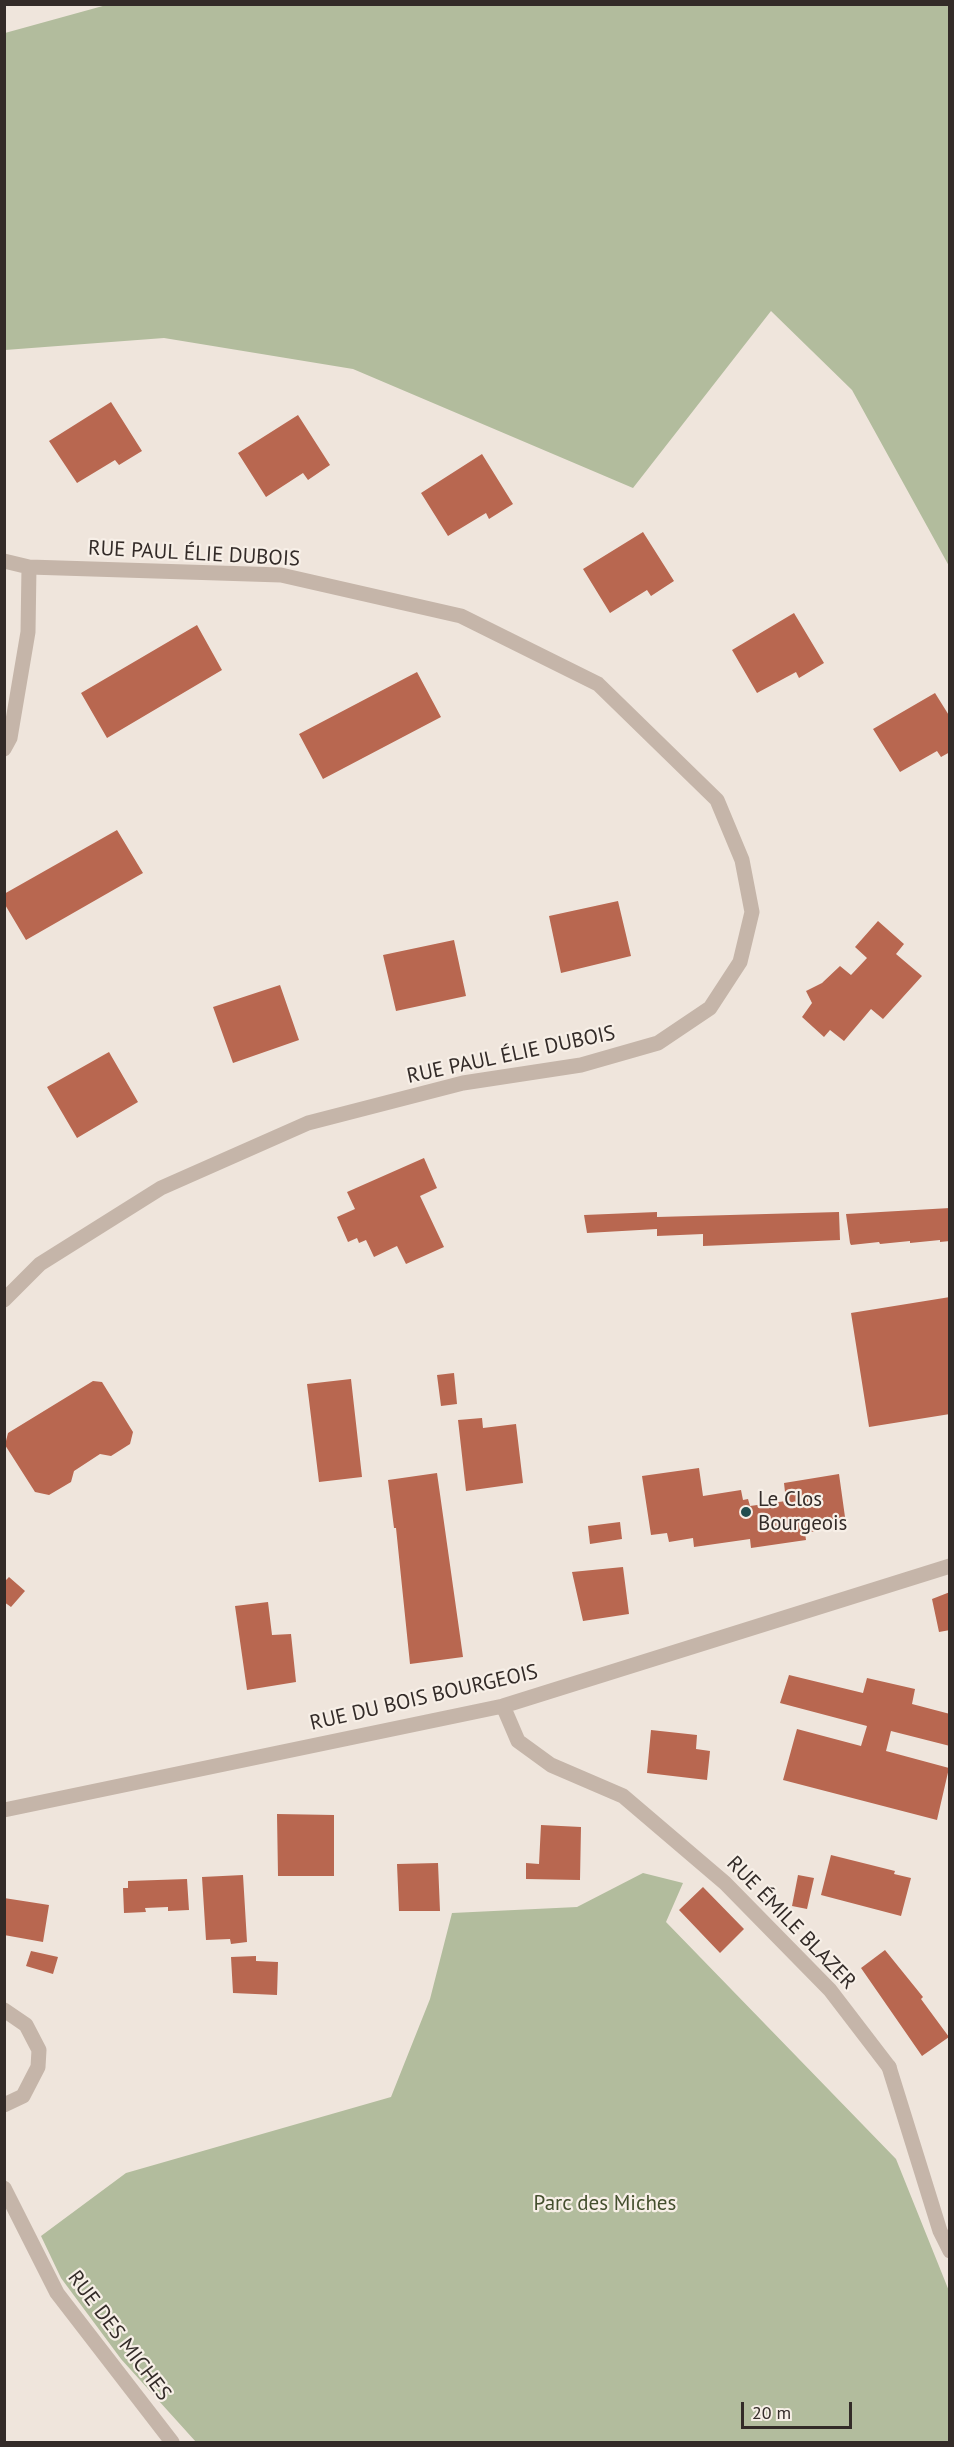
<!DOCTYPE html>
<html>
<head>
<meta charset="utf-8">
<style>
  body { margin:0 }
  #map { position:relative; width:954px; height:2447px; overflow:hidden; background:#efe5dc; font-family:"PT Sans",sans-serif }
  canvas { display:block }
  .frame { position:absolute; inset:0; border:6px solid #332b28; pointer-events:none }
  .scale { position:absolute; left:741px; top:2402px; width:111px; height:27px; box-sizing:border-box; border:3px solid #332b28; border-top:0; padding-left:8px; font-size:18px; line-height:21px; white-space:nowrap; color:#332b28; -webkit-text-stroke:4px #f7efe7; paint-order:stroke }
</style>
</head>
<body>
<div id="map">
<canvas width="954" height="2447"></canvas>
<div class="frame"></div>
<div class="scale">20 m</div>
</div>
<script>
const ctx = document.querySelector('canvas').getContext('2d');
ctx.lineJoin = 'round';
function paint(path, color) { ctx.fillStyle = color; ctx.fill(path, 'evenodd'); }
const toPath = rows => new Path2D(rows.map(r => 'M' + r).join(''));
function stroke(path, color, width, dash) { ctx.strokeStyle = color; ctx.lineWidth = width; ctx.lineCap = dash ? 'butt' : 'round'; ctx.setLineDash(dash || []); ctx.stroke(path); }
function write(font, color, halo, rows, align = 'center') {
  ctx.font = font + ' "PT Sans",sans-serif'; ctx.lineWidth = 4.5; ctx.setLineDash([]); ctx.textBaseline = 'middle'; ctx.strokeStyle = halo; ctx.fillStyle = color; for (const [text, x, y, turn = 0] of rows) {
    ctx.save(); ctx.translate(x, y); ctx.rotate((+turn || 0) * Math.PI / 180); ctx.textAlign = isNaN(turn) ? turn : align; if (halo) ctx.strokeText(text, 0, 0); ctx.fillText(text, 0, 0); ctx.restore();
  }
}
paint(toPath([
  [110,4,949,5,949,566,852,390,771,311,633,488,353,369,164,338,5,350,5,33],
  [643,1873,683,1883,666,1922,896,2159,949,2291,949,2442,196,2442,121,2359,61,2278,41,2236,126,2173,391,2097,430,1999,452,1913,577,1907]
]), '#b2bc9d');
paint(toPath([
  [111,402,142,451,119,465,115,460,77,483,49,441],
  [298,415,330,465,308,480,303,473,266,497,238,453],
  [482,454,513,504,489,519,486,513,448,536,421,493],
  [643,532,674,581,651,596,647,590,610,613,583,569],
  [794,613,824,663,799,678,796,672,757,693,732,650],
  [197,625,222,670,107,738,81,693],
  [417,672,441,717,323,779,299,734],
  [935,693,950,717,950,752,941,757,937,751,900,772,873,729],
  [117,830,143,873,26,940,4,903,4,894],
  [618,901,631,956,561,973,549,916],
  [878,921,904,944,896,954,922,976,883,1019,871,1009,844,1041,830,1030,824,1037,802,1017,812,1003,806,991,822,983,840,966,851,975,867,958,855,947],
  [454,940,466,996,396,1011,383,955],
  [280,985,299,1040,233,1063,213,1007],
  [109,1052,138,1102,77,1138,47,1087],
  [424,1158,437,1188,420,1196,444,1247,406,1264,397,1246,374,1257,366,1240,359,1243,357,1238,348,1242,337,1217,355,1209,347,1192],
  [950,1208,950,1241,940,1242,940,1240,910,1243,910,1241,880,1244,879,1242,851,1245,850,1243,846,1214],
  [657,1212,657,1217,839,1212,840,1240,703,1246,703,1234,657,1236,657,1229,587,1233,584,1215],
  [950,1297,950,1414,869,1427,851,1313],
  [454,1373,457,1404,441,1406,437,1375],
  [351,1379,362,1477,319,1482,307,1384],
  [93,1381,102,1382,133,1432,130,1444,111,1456,100,1454,74,1471,71,1482,49,1495,35,1492,5,1445,8,1433],
  [482,1418,483,1428,516,1424,523,1483,466,1491,458,1420],
  [699,1468,703,1496,741,1490,743,1500,748,1499,750,1506,786,1501,784,1483,839,1474,845,1517,826,1521,828,1529,805,1533,806,1540,751,1548,750,1539,694,1547,693,1538,669,1542,667,1533,651,1535,642,1476],
  [437,1473,463,1657,410,1664,396,1528,394,1528,388,1480],
  [620,1522,622,1539,590,1544,588,1526],
  [623,1567,629,1614,583,1621,572,1572],
  [9,1577,25,1591,11,1607,4,1602,4,1582],
  [950,1592,950,1630,939,1632,932,1599],
  [268,1602,272,1635,291,1634,296,1682,247,1690,235,1606],
  [789,1675,863,1693,867,1678,915,1689,912,1704,950,1714,950,1746,891,1731,886,1751,949,1768,937,1820,783,1780,797,1729,861,1746,867,1726,780,1703],
  [651,1730,697,1735,696,1749,710,1751,707,1780,647,1773],
  [277,1814,334,1815,334,1876,278,1876],
  [541,1825,581,1827,580,1880,526,1879,526,1863,539,1864],
  [831,1855,895,1871,894,1874,911,1878,901,1916,821,1895],
  [438,1863,440,1911,399,1911,397,1864],
  [243,1875,247,1942,231,1944,230,1939,206,1940,202,1877],
  [798,1875,814,1878,807,1909,792,1906],
  [187,1879,189,1910,168,1911,168,1907,145,1908,146,1912,124,1913,123,1888,128,1888,128,1881],
  [703,1887,744,1929,720,1953,679,1910],
  [4,1898,49,1905,43,1942,4,1935],
  [885,1950,923,1997,921,1999,949,2037,922,2056,861,1968],
  [31,1951,58,1957,53,1974,26,1966],
  [256,1956,256,1961,278,1962,277,1995,233,1993,231,1957]
]), '#b86750');
stroke(toPath([
  [4,2010,26,2025,39,2050,38,2067,23,2096,4,2105],
  [889,2067,940,2231,950,2251]
]), '#c5b5a9', 15);
stroke(toPath([
  [4,561,29,567,281,575,461,616,598,684,717,800,742,860,752,912,740,962,710,1008,658,1043,581,1065,463,1083,308,1123,161,1188,40,1264,4,1300],
  [4,749,10,738,28,632,29,567],
  [503,1706,518,1741,551,1765,623,1796,725,1883,830,1990,889,2067],
  [4,1810,503,1706,950,1566],
  [4,2188,57,2293,172,2442]
]), '#c5b5a9', 15);
for (const [x, y, r, color] of [
  [746,1512,6,"#224e50"]
]) { const dot = new Path2D(); dot.arc(x, y, r, 0, 2 * Math.PI); ctx.fillStyle = color; ctx.fill(dot); stroke(dot, '#f7efe7', 2); }
write('21px', '#332b28', '#f7efe7', [
  ["RUE PAUL ÉLIE DUBOIS",194,554,3],
  ["RUE PAUL ÉLIE DUBOIS",511,1055,-12],
  ["RUE DU BOIS BOURGEOIS",424,1698,-13],
  ["RUE ÉMILE BLAZER",791,1923,46],
  ["RUE DES MICHES",119,2336,53]
]);
write('21px', '#332b28', '#f7efe7', [
  ["Le Clos",758,1500],
  ["Bourgeois",758,1524]
], 'left');
write('21px', '#444f2e', '#f7efe7', [
  ["Parc des Miches",605,2204]
]);
</script>
</body>
</html>
